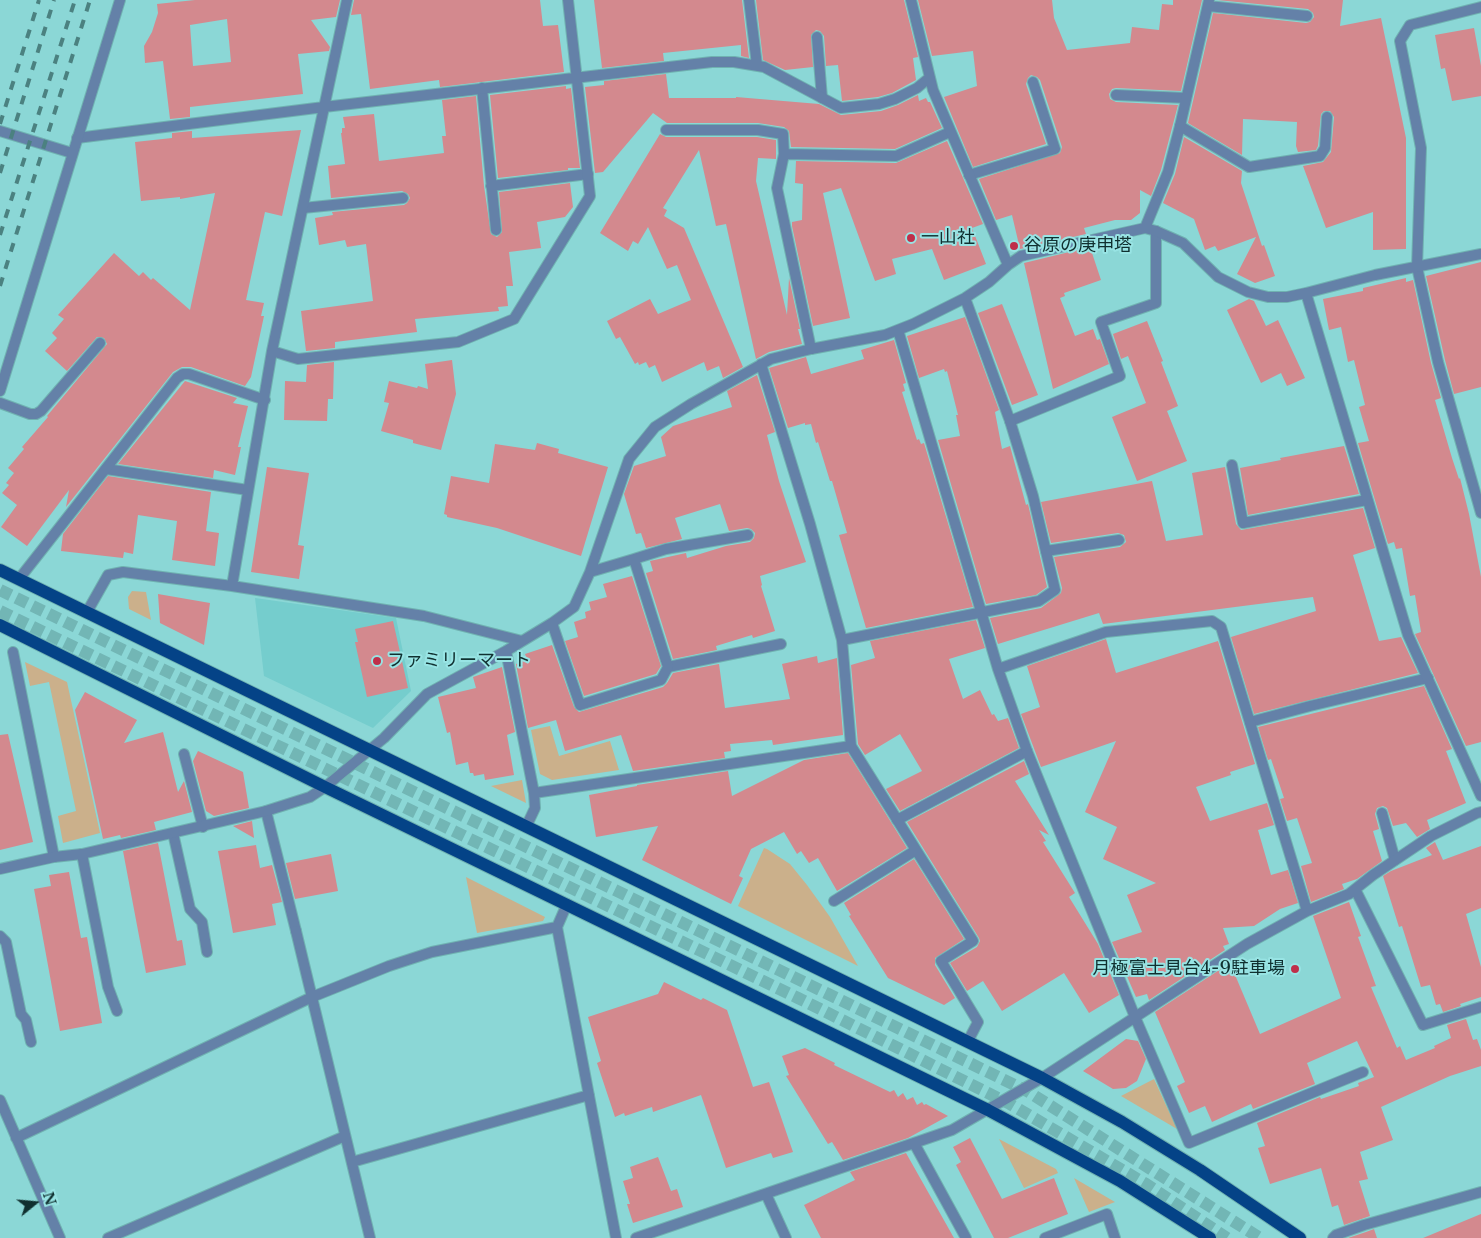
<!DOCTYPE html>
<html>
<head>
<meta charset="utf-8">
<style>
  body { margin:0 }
  #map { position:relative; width:1481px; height:1238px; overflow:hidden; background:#8bd7d6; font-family:"Libre Baskerville",serif }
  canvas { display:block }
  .north { position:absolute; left:10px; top:1178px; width:50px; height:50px; -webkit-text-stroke:4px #98e4e4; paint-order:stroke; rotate:73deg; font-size:14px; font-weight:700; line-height:20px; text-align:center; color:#103030 }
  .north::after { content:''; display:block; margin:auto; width:18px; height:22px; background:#103030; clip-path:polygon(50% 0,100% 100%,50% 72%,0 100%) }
</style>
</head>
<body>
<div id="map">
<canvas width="1481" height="1238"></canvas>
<div class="north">N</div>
</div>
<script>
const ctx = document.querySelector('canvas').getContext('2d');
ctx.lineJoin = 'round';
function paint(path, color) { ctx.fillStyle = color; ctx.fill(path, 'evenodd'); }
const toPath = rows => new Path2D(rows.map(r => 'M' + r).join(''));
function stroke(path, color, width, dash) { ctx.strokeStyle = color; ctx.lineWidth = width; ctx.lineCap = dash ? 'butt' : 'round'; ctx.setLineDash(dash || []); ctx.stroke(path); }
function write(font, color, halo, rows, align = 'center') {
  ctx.font = font + ' "Libre Baskerville","Noto Sans JP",serif'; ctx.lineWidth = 4; ctx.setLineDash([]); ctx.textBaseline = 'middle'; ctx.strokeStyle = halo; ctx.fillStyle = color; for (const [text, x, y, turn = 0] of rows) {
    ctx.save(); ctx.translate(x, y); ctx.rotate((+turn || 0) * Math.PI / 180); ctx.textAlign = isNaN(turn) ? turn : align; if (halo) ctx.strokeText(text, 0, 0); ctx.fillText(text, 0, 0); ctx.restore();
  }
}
paint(toPath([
  [255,598,396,618,411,691,373,728,264,676]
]), '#75cdcd');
paint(toPath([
  [132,591,146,592,151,620,129,609,128,597],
  [25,662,67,682,100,833,63,843,58,816,76,811,49,682,30,686],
  [550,726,559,756,610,741,619,770,552,780,540,774,531,730],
  [522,780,526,803,491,786],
  [764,848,767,849,790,864,807,885,830,917,858,966,738,906],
  [466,877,545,917,543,921,477,933],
  [1154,1079,1177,1129,1121,1096],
  [999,1139,1056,1169,1058,1173,1024,1188],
  [1074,1178,1115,1202,1089,1212]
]), '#cbb08b');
paint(toPath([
  [195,0,340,0,336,17,311,20,330,47,329,51,298,54,303,94,190,107,190,117,170,119,163,61,145,63,144,46,152,32,158,13,157,4],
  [227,19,231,62,193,66,190,25],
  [354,0,540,0,543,26,558,25,564,72,440,87,439,80,370,89,361,14,351,15],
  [594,0,742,0,749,58,741,56,741,45,663,53,664,61,602,68],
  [756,0,904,0,918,57,913,58,916,80,892,93,878,97,842,101,838,65,826,66,824,36,820,31,816,30,811,35,813,67,785,70,763,60],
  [918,0,1052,0,1054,18,1067,50,1130,43,1132,27,1159,30,1162,4,1173,5,1173,0,1202,0,1181,91,1116,88,1112,89,1109,94,1110,99,1116,102,1178,105,1161,170,1151,196,1140,190,1140,213,1131,220,1115,220,1084,228,1086,234,1020,249,1012,215,996,220,979,179,1060,153,1062,147,1040,80,1037,77,1031,75,1028,78,1026,84,1046,144,973,167,944,97,977,86,973,51,932,56],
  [1217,0,1343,0,1340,26,1381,18,1406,138,1406,249,1373,250,1373,212,1326,228,1303,166,1323,162,1331,152,1334,117,1330,111,1324,111,1321,114,1318,146,1316,150,1298,152,1296,146,1297,122,1243,119,1242,155,1188,123,1213,13,1306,23,1310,22,1314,17,1313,13,1308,9],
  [1474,28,1481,66,1481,96,1452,101,1445,68,1441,69,1435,35],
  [666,74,669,98,736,98,736,97,819,104,841,115,881,111,898,105,918,95,919,101,926,98,928,102,930,102,942,128,895,149,791,147,789,131,784,127,758,123,667,123,653,113,603,172,595,173,585,87,604,85,604,81],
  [566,86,566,89,571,88,580,168,568,168,568,170,498,178,490,95],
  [476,96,484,186,491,234,497,237,502,232,499,192,570,183,573,207,565,217,537,222,541,248,509,252,513,286,506,286,508,306,498,307,499,311,415,319,417,332,335,342,335,348,306,351,301,311,373,301,366,244,347,247,345,240,319,245,315,218,333,215,332,212,404,205,407,203,410,198,408,194,402,191,331,198,328,166,345,164,341,133,342,133,342,128,345,128,343,117,374,114,379,161,444,153,442,136,446,136,442,100],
  [301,130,282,216,265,212,246,300,264,303,261,316,264,316,251,377,245,386,191,367,182,367,173,372,66,507,69,490,27,546,1,527,17,505,2,493,9,485,6,483,14,473,8,468,24,449,22,447,48,417,47,416,107,344,104,338,97,337,67,371,45,351,57,338,52,333,64,319,58,315,114,253,139,276,143,272,151,280,153,278,190,310,215,193,180,199,180,197,141,201,135,142,172,138,172,133,192,131,192,138],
  [660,134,666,137,757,137,776,140,776,159,758,158,756,181,787,315,789,278,800,329,798,329,802,344,769,352,756,359,726,224,716,226,699,150,663,208,667,210,664,216,684,228,743,367,723,378,719,366,707,371,704,362,662,382,655,365,649,368,646,362,639,365,638,362,635,364,620,337,616,339,607,321,650,299,658,314,691,300,677,265,667,269,648,227,638,244,633,241,628,251,600,233],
  [1184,137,1242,171,1241,183,1262,246,1264,245,1275,276,1255,283,1237,274,1256,237,1218,251,1215,246,1205,250,1194,219,1163,203,1175,174],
  [947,141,983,224,972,228,986,264,944,280,932,249,892,259,896,274,875,281,841,188,823,193,850,318,813,326,792,226,792,222,802,220,803,184,795,183,796,161,896,163],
  [1090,247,1101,280,1064,293,1065,296,1060,298,1075,336,1093,329,1097,340,1100,339,1109,364,1053,389,1024,263],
  [1481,262,1481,387,1454,394,1445,360,1426,276],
  [1406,278,1406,282,1413,280,1431,363,1441,398,1435,400,1452,458,1459,479,1460,478,1469,514,1481,577,1481,742,1466,746,1415,634,1421,632,1415,595,1410,596,1402,548,1396,549,1394,542,1388,544,1358,443,1369,441,1359,407,1365,405,1354,360,1348,362,1341,327,1329,330,1323,299,1363,291,1363,288],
  [1249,299,1254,301,1266,326,1278,320,1305,378,1287,386,1281,373,1261,383,1227,310],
  [1002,304,1038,395,1012,405,978,313],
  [965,317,999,410,995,412,1002,449,1010,446,1026,505,1028,504,1047,587,1036,595,986,604,938,440,960,436,956,415,958,415,947,371,945,372,944,369,919,378,907,336],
  [1147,321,1163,361,1161,362,1178,406,1167,411,1187,461,1137,481,1112,417,1146,403,1128,356,1121,359,1113,334],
  [894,340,906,383,903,384,905,391,902,392,917,440,919,439,921,444,924,443,973,607,866,628,839,535,847,533,832,481,830,481,818,442,816,443,811,424,805,425,805,423,788,428,769,368,806,357,811,374,864,359,861,350],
  [452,360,456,394,441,450,413,443,413,440,381,431,389,403,384,402,389,381,417,388,418,386,428,389,425,364],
  [334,362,333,399,328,399,327,421,284,420,285,381,306,382,307,365],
  [757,375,775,432,767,435,779,481,806,562,760,576,762,585,761,586,775,631,753,638,752,635,716,646,717,650,673,659,646,573,653,571,650,561,686,553,687,558,726,546,750,542,754,538,755,533,751,529,747,528,729,531,720,504,675,518,682,539,646,548,641,533,636,534,624,494,634,466,666,456,661,437,673,426,732,407,727,391],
  [185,381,237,398,233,403,248,406,238,447,241,447,235,475,214,470,213,478,118,464],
  [537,443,559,449,558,453,608,467,581,556,497,528,447,517,447,515,444,514,451,476,489,483,495,444,535,450],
  [1344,446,1359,494,1248,515,1240,468,1281,460,1280,458],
  [267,467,309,473,298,545,304,546,299,579,251,572],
  [1225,467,1236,524,1241,530,1363,508,1375,548,1353,555,1379,641,1401,637,1418,673,1254,714,1231,637,1316,611,1313,597,1103,624,1099,613,998,644,990,618,1041,608,1061,593,1062,588,1054,557,1120,547,1126,542,1124,535,1118,533,1051,543,1041,502,1152,481,1166,541,1203,535,1192,473],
  [108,476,211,492,206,531,219,533,215,566,172,560,177,521,138,515,133,554,124,552,123,558,61,551,63,534],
  [632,576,661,666,656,674,584,696,565,641,578,637,574,622,586,618,585,612,591,610,589,602,607,597,603,584],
  [158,594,210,603,204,645,160,623],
  [976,620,985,648,949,659,963,699,980,690,992,715,994,714,998,721,1008,718,1019,748,900,811,886,789,922,771,900,734,865,755,858,744,851,665,875,658,870,641],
  [393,621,408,688,367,697,355,642,358,642,355,629],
  [1106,639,1116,673,1218,641,1255,764,1230,772,1231,775,1196,787,1210,821,1267,803,1274,825,1258,830,1271,875,1288,870,1298,903,1280,909,1254,926,1223,928,1229,944,1223,946,1225,950,1149,1000,1147,994,1136,997,1112,942,1142,932,1127,895,1156,883,1103,859,1117,827,1085,812,1116,741,1041,767,1021,714,1040,707,1027,666],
  [552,645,574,707,579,712,663,687,667,683,673,673,719,664,725,708,790,699,782,664,817,656,818,663,837,658,843,735,773,745,772,740,730,744,731,751,724,752,725,758,633,771,621,735,565,751,556,720,528,728,516,664,527,659,525,654],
  [502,667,515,732,507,735,514,775,485,780,484,774,474,776,473,773,470,773,468,762,456,765,450,732,447,733,438,697,476,688,473,677],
  [1424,686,1452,749,1446,751,1466,803,1427,820,1430,829,1417,837,1406,823,1393,826,1387,808,1383,806,1377,808,1375,814,1379,829,1373,831,1382,861,1357,879,1342,884,1344,889,1311,902,1301,866,1312,863,1297,818,1287,821,1280,799,1284,798,1271,759,1268,760,1258,727],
  [85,692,137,720,124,743,163,732,178,792,184,781,192,812,154,822,156,830,121,838,120,835,103,839,75,710],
  [8,734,33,842,0,850,0,735],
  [198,751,243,772,249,808,214,816,206,811,193,761],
  [848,753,907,848,837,891,818,858,809,863,801,851,797,854,784,832,751,849,739,876,743,878,731,904,642,860,658,826,596,837,589,795,637,786,637,785,728,771,732,796,804,760],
  [1024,761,1029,774,1015,781,1049,835,1039,830,1046,841,1043,842,1075,893,1069,897,1098,944,1119,995,1089,1013,1064,973,1002,1011,983,981,967,991,950,963,977,947,980,941,979,938,907,822],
  [252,821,254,838,233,826],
  [1435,842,1443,860,1481,846,1481,908,1466,914,1481,967,1481,997,1460,1004,1461,1006,1443,1012,1440,1004,1436,1005,1430,985,1421,987,1402,926,1399,927,1383,876,1391,871,1432,855,1426,848],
  [158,843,177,941,182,940,186,965,146,973,123,851],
  [256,845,260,868,272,865,282,902,272,904,276,925,233,933,218,851],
  [331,854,338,891,295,899,286,863],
  [914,859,964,939,935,958,935,965,955,998,944,1005,888,978,849,916,851,915,844,903],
  [69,872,81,938,87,937,102,1023,60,1031,34,889,51,886,49,875],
  [1349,902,1361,936,1358,937,1376,986,1371,987,1397,1048,1400,1046,1406,1060,1435,1048,1434,1046,1451,1038,1447,1025,1466,1019,1473,1040,1477,1039,1481,1050,1481,1066,1450,1076,1381,1107,1393,1140,1360,1152,1368,1179,1359,1181,1370,1216,1344,1225,1338,1205,1332,1207,1321,1168,1270,1184,1258,1148,1265,1146,1257,1123,1320,1097,1321,1099,1359,1086,1358,1083,1374,1077,1357,1041,1307,1063,1315,1084,1253,1109,1251,1104,1212,1122,1205,1106,1189,1113,1177,1086,1185,1082,1155,1012,1230,963,1260,1034,1341,998,1313,916],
  [664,982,701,1000,703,998,727,1010,753,1087,769,1082,793,1152,773,1158,771,1153,726,1168,701,1095,653,1112,652,1107,625,1116,624,1113,615,1117,597,1063,601,1061,588,1017,658,994],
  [1126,1039,1138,1041,1146,1059,1137,1081,1126,1088,1113,1089,1083,1071],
  [805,1048,835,1063,834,1065,890,1092,894,1090,898,1097,903,1093,907,1100,913,1097,917,1105,922,1102,924,1105,926,1104,948,1116,908,1138,843,1160,832,1142,828,1144,786,1076,789,1075,782,1056],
  [970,1138,1002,1199,1054,1178,1068,1214,1008,1238,994,1238,956,1165,961,1162,953,1147],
  [906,1153,954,1238,821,1238,804,1205,855,1180,850,1172],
  [658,1157,671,1191,677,1189,683,1207,633,1223,627,1204,630,1204,623,1181,633,1178,630,1167],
  [1481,1214,1481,1238,1423,1238],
  [1374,1229,1377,1238,1348,1238,1366,1232]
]), '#d3898e');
stroke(toPath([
  [0,590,1027,1091,1260,1238],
  [0,611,798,998,1010,1104,1146,1184,1227,1238]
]), '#72b6b5', 12, [12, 6]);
const service = toPath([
  [817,37,822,98],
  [482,88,496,230],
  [1116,95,1186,98],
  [1180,126,1249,167,1320,156,1325,148,1327,117],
  [666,130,758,130,783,134,784,154,777,188,811,349],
  [784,154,896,156,950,132],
  [969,175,1055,149,1033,82],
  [491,186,588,174],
  [303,208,403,198],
  [1417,267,1438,362,1481,513],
  [0,403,30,414,36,414,41,411,100,343],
  [1010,421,1120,376,1101,322,1156,303,1156,231],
  [1232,465,1243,523,1367,500],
  [106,469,248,490],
  [1046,551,1119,540],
  [13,652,54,857],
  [668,667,781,644],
  [1250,722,1310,706,1428,678],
  [184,754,203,827],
  [266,811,296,931],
  [1382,813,1395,860],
  [897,820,1027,751],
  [173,833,190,909,202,922,207,952],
  [82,854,108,987,117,1011],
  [0,936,6,942,21,1014,26,1020,31,1042],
  [1333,1238,1336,1235,1364,1225,1481,1192]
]);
const minor = toPath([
  [749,0,757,65],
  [911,0,933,90,1008,265],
  [1208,6,1307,16],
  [0,131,72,153],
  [77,138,324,107,712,62,734,62,764,67,841,108,879,104,895,99,917,88,929,78],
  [1145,228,1168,172,1180,126,1209,0],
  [1417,267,1421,148,1400,41,1410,25,1481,7],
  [1306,293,1408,635,1481,796],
  [898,330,998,669,1027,751,1135,1017,1189,1143,1363,1072],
  [272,351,298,359,458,342,514,319,590,196,568,0],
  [761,364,810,524,842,640,851,746,973,941,941,961,978,1022,968,1041],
  [634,559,666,549,748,535],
  [19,579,177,378,183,374,189,374,265,400],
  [232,586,272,351,347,0],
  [87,612,108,575,123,572,232,586,424,616,522,641],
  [552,623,580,705,661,680,668,667,634,559,590,572],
  [842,640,1039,601,1055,590,1033,496,1010,421,965,298],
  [506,651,534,793,535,808,526,827],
  [998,669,1106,632,1212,621,1221,627,1307,911],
  [534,793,851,746],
  [0,869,54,857,82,854,266,811,310,797,325,787,384,738,427,694,506,651,552,623,574,607,590,572,629,459,655,427,691,404,771,359,811,349,885,335,913,324,965,298,989,282,1008,265,1021,256,1145,228,1156,231,1183,243,1218,277,1248,292,1268,297,1287,297,1306,293,1375,275,1481,254],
  [1355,889,1423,1025,1481,1007],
  [834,901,916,850],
  [567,904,557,927,616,1238],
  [296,931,370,1238],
  [0,1100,60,1238],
  [16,1138,312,997,389,966,432,952,557,927],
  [914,1143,966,1238],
  [352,1162,589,1095],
  [766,1194,786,1238],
  [108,1238,345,1136],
  [636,1238,952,1130,1042,1078,1247,944,1307,911,1349,894,1373,875,1431,836,1477,813,1481,812],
  [1045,1238,1107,1214,1115,1238]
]);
const tertiary = toPath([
  [0,391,120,0]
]);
const primary = toPath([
  [0,570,1042,1078,1122,1122,1200,1170,1300,1238],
  [0,625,325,787,988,1110,1120,1181,1210,1238]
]);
stroke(service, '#70b2b1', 12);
stroke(minor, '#70b2b1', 12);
stroke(tertiary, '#70b2b1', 12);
stroke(primary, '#70b2b1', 14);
stroke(service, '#6481a8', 10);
stroke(minor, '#6481a8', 10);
stroke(tertiary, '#6481a8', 10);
stroke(primary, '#044387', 12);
stroke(toPath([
  [0,124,39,0],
  [0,173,54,0],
  [0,235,75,0],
  [0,286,90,0]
]), '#4b8180', 4, [9, 9]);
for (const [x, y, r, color] of [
  [911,238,5,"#bf2f4a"],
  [1014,246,5,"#bf2f4a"],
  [377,661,5,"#bf2f4a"],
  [1295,969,5,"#bf2f4a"]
]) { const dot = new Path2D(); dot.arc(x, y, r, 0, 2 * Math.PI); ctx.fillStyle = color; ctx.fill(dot); stroke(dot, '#98e4e4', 2); }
write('18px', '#103030', '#98e4e4', [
  ["一山社",921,238],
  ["谷原の庚申塔",1024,246],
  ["ファミリーマート",387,661],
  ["月極富士見台4-9駐車場",1285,969,"right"]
], 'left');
</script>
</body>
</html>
